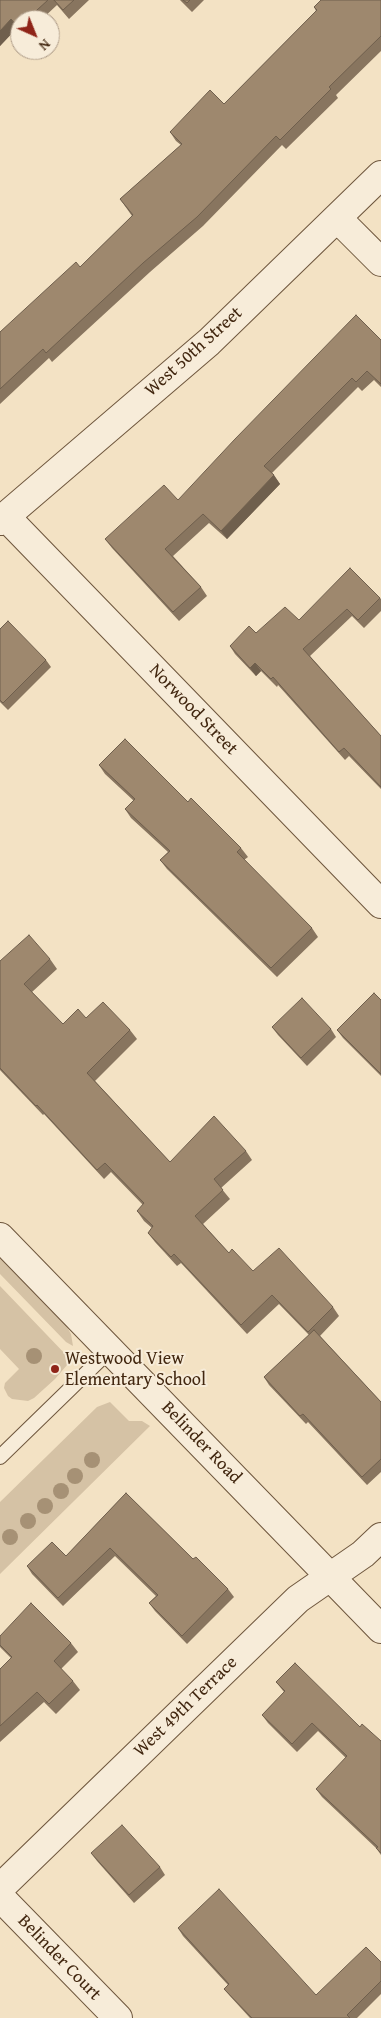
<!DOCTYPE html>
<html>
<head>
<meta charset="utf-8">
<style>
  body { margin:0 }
  #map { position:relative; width:381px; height:2018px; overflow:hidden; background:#f3e2c4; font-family:"Gentium Book Plus",serif }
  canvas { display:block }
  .north { position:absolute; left:10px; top:10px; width:50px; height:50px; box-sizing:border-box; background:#f7ecd9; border:1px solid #af9d89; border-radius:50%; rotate:136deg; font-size:14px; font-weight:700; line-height:20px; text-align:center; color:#422710 }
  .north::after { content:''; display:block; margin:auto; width:18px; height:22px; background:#8f2418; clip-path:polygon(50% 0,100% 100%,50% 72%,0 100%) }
</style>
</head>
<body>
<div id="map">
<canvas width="381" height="2018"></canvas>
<div class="north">N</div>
</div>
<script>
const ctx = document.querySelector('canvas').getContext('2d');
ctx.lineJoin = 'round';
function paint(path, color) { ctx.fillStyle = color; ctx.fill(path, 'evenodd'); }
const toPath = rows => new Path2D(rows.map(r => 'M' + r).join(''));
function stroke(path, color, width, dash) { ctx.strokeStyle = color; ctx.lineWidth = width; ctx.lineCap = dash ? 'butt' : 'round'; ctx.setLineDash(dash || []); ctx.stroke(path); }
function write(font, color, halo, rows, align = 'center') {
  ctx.font = font + ' "Gentium Book Plus",serif'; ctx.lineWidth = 4; ctx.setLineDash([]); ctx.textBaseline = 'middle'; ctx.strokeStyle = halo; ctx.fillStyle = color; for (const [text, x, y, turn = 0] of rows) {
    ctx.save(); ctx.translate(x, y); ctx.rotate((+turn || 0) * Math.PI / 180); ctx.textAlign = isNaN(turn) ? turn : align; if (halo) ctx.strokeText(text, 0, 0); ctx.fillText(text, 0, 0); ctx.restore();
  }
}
paint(toPath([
  [0,1256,63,1320,71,1334,73,1346,66,1342,0,1274],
  [0,1286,69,1358,67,1365,55,1379,34,1398,28,1401,12,1399,8,1396,4,1388,5,1383,19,1369,0,1349],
  [110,1402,129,1421,142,1421,150,1426,0,1574,0,1502,97,1407]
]), '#d5c2a5');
const lane = toPath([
  [0,1457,110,1350]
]);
const street = toPath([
  [337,218,381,262],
  [5,516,381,904],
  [0,521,209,342,381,175],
  [0,1237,381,1629],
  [0,1888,298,1599,363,1554,381,1537],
  [0,1897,118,2018]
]);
stroke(lane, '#6e563d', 16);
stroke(street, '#6e563d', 30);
stroke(lane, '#f7ecd9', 14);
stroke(street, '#f7ecd9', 28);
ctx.fillStyle = '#a69175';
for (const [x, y] of [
  [34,1356],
  [92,1460],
  [75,1476],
  [61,1491],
  [45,1506],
  [28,1521],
  [10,1537]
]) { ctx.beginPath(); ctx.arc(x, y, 8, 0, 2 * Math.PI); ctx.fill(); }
paint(toPath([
  [0,0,89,0,69,19,57,5,41,20,20,20,20,31,17,28,0,46],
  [180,0,204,0,192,12],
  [381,0,381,51,336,95,338,98,286,149,282,145,203,226,150,272,52,362,49,358,0,404,0,332,80,267,132,216,120,199,181,145,176,141,170,132,224,104,316,11,314,7],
  [381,340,381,387,374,380,362,391,358,387,272,473,280,484,227,539,209,523,173,556,201,587,207,596,179,621,112,548,105,539,178,500],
  [380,598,381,599,381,611,364,628,352,616,310,656,381,736,381,789,349,756,345,760,278,685,277,687,261,671,256,676,235,654,230,646,256,633,299,620],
  [0,629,46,660,51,667,8,710,0,702],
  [99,765,188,802,241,848,248,857,244,860,312,928,318,937,277,977,167,869,160,860,168,852,131,818,125,809,134,801,105,774],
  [50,959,57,969,32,992,63,1024,86,1018,130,1030,137,1039,95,1081,170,1162,246,1151,252,1160,221,1188,230,1199,203,1224,229,1253,253,1271,333,1307,339,1316,320,1336,381,1402,381,1472,367,1485,308,1422,306,1424,269,1385,264,1377,309,1335,279,1304,247,1334,181,1263,177,1266,155,1242,148,1233,152,1228,144,1221,137,1211,143,1205,111,1172,104,1179,44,1114,43,1115,0,1070,0,961],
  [381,1000,381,1076,343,1038,337,1030],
  [272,1027,331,1029,336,1037,307,1066,278,1035],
  [126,1493,193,1559,228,1589,234,1597,187,1644,155,1611,149,1603,156,1596,115,1556,63,1606,32,1574,27,1566,66,1556],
  [0,1636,71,1643,78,1652,61,1669,73,1681,80,1690,56,1714,44,1702,0,1742,0,1669,11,1658,0,1647],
  [276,1682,360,1727,381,1741,381,1855,376,1848,322,1797,316,1789,346,1758,318,1731,297,1752,268,1723,262,1715,284,1692],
  [91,1853,160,1867,165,1875,134,1903,97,1861],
  [178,1928,316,1995,381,1962,381,1994,357,2018,250,2018,230,1996,224,1989,228,1985,183,1936]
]), '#88755f');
paint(toPath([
  [11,19,17,28,0,46,0,31],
  [274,475,280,484,227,539,221,531],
  [255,663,261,671,256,676,250,668]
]), '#6f5f4d');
const building = toPath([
  [0,0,48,0,26,20,20,20,20,25,18,27,11,19,0,31,0,0],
  [54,0,74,0,63,10,54,0],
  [183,0,190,0,187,3,183,0],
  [321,0,381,0,381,36,329,87,331,89,280,140,276,136,197,217,143,263,46,353,43,349,0,389,0,332,76,262,80,267,133,215,120,199,182,144,170,132,210,90,224,104,317,10,314,7,321,0],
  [356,315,381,340,381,384,367,371,356,382,352,378,264,466,274,475,221,531,203,514,165,549,201,587,173,612,105,539,164,485,178,500,235,439,356,315],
  [350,568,380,598,358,620,347,609,303,649,381,736,381,787,344,748,339,752,273,677,271,679,255,663,250,668,230,646,249,626,256,633,285,607,299,620,350,568],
  [8,621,46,660,3,703,0,700,0,629,8,621],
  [125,739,188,802,191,798,241,848,237,852,312,928,271,968,160,860,170,851,125,809,135,799,99,765,125,739],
  [29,935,50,959,24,984,63,1024,78,1009,86,1018,103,1002,130,1030,87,1073,170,1162,214,1116,246,1151,214,1179,223,1190,195,1216,229,1253,232,1249,253,1271,279,1248,333,1307,308,1332,272,1295,241,1325,174,1254,171,1257,148,1233,153,1226,137,1211,144,1203,105,1163,97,1170,37,1105,36,1106,0,1068,0,961,29,935],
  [374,993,381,1000,381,1074,337,1030,374,993],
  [302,998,331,1029,301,1058,272,1027,302,998],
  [314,1330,381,1402,381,1459,362,1477,303,1414,300,1416,264,1377,314,1330],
  [126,1493,193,1559,196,1557,228,1589,182,1636,149,1603,158,1595,110,1548,58,1598,27,1566,52,1542,66,1556,126,1493],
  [31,1603,71,1643,54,1661,73,1681,49,1704,37,1692,0,1726,0,1669,12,1657,0,1645,0,1636,31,1603],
  [295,1663,360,1727,362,1724,381,1741,381,1853,376,1848,378,1847,316,1789,347,1756,312,1723,292,1744,262,1715,285,1691,276,1682,295,1663],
  [122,1825,160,1867,129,1895,91,1853,122,1825],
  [219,1889,316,1995,366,1947,381,1962,381,1981,347,2015,350,2018,252,2018,224,1989,229,1984,178,1928,219,1889]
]);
paint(building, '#9e886e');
stroke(building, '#6f5f4d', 1);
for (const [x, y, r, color] of [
  [55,1369,5,"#8f2418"]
]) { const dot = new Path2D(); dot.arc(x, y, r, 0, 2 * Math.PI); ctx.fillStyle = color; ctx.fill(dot); stroke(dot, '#f7ecd9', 2); }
write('18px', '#422710', '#f7ecd9', [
  ["West 50th Street",194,352,-42],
  ["Norwood Street",193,710,46],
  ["Belinder Road",201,1443,46],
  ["West 49th Terrace",186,1707,-44],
  ["Belinder Court",59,1958,46]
]);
write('18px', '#422710', '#f7ecd9', [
  ["Westwood View",65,1359],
  ["Elementary School",65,1380]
], 'left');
</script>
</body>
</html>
